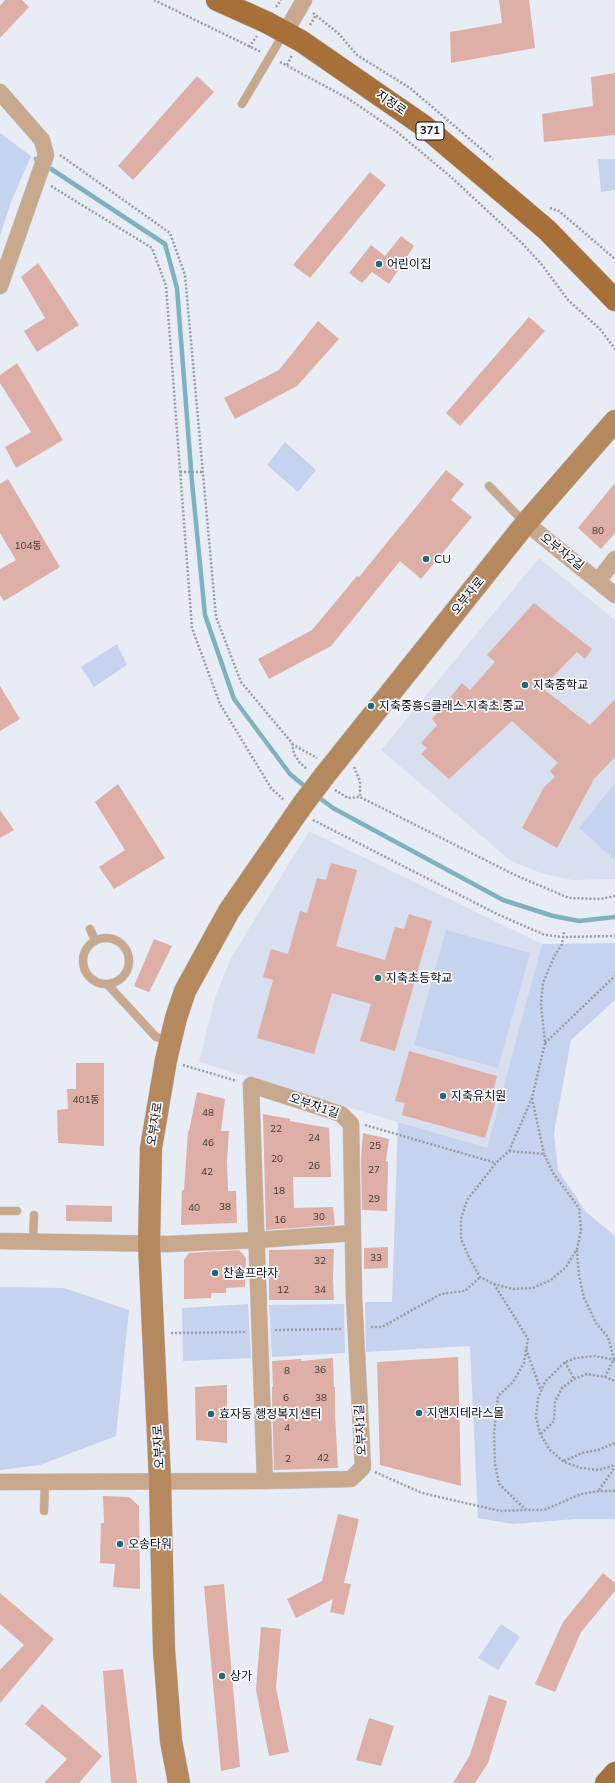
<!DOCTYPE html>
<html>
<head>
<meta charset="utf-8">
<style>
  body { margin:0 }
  canvas { display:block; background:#e8ecf4 }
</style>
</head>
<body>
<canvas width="615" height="1783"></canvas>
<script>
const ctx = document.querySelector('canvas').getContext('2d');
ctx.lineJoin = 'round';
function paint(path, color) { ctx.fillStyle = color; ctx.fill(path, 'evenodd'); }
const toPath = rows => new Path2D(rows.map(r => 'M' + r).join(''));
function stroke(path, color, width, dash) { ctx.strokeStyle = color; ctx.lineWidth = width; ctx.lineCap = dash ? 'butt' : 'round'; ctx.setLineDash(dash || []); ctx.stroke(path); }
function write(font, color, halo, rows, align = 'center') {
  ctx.font = font + ' Mulish,"Noto Sans KR",sans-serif'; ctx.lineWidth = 3.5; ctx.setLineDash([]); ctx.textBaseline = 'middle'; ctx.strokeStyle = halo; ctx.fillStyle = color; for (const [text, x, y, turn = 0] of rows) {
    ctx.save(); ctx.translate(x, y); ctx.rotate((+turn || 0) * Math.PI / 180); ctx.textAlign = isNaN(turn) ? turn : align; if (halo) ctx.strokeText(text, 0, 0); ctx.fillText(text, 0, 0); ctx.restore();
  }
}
paint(toPath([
  [539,558,615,620,615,879,572,880,541,873,511,861,381,750],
  [309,831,542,944,487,1149,199,1062,215,998,231,958]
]), '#d8dfee');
paint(toPath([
  [0,133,31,156,11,202,0,236],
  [598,159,615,159,615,190,601,192],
  [285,442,316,470,298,492,267,465],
  [117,644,127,665,94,687,81,667],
  [615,783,615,860,579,828],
  [446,930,530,953,498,1068,414,1045],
  [615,943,615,1000,571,1040,554,1133,558,1170,586,1212,615,1236,615,1519,575,1519,513,1524,478,1518,470,1346,366,1352,365,1302,392,1302,398,1122,487,1148,542,944],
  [0,1287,64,1288,129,1310,116,1436,40,1465,0,1470],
  [248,1304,251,1358,183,1361,182,1308],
  [344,1304,345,1353,272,1357,269,1305],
  [501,1624,520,1637,498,1670,478,1658]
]), '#c6d3ee');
stroke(toPath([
  [36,159,165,244,177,288,192,482,205,615,234,699,290,774,308,789],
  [317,796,333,808,503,900,553,916,579,921,615,917]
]), '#7fb2bf', 4.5);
paint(toPath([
  [5,0,22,0,29,7,0,38,0,6],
  [499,0,529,0,535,48,451,63,450,32,502,23],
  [615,73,615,135,544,142,542,114,593,106,591,77],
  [197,76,214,92,133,180,118,166],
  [370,172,386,185,310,278,293,265],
  [401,236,414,246,389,284,372,272,362,283,349,273,371,245,385,256],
  [38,263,79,325,37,352,24,331,45,318,21,277],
  [529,317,545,331,460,426,446,413],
  [318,321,339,339,297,386,235,419,224,398,279,370],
  [17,363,63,440,16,468,5,447,31,432,0,383,0,375],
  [446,470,464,484,451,500,472,517,421,579,400,561,331,646,269,679,258,659,312,630,357,576,359,577],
  [8,479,60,567,4,601,0,595,0,569,16,560,0,533,0,484],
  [615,483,615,533,601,549,578,528],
  [534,603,592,649,585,659,577,652,542,688,590,725,615,699,615,757,594,779,557,848,522,828,544,787,555,777,550,771,558,763,512,721,449,779,421,754,427,748,421,743,437,725,432,719,462,683,470,690,495,662,487,655],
  [0,686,20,719,0,731],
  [118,784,165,858,114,889,99,867,125,850,95,802],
  [0,810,14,830,0,838],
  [331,863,357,870,336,946,385,960,395,927,404,929,409,914,432,921,395,1051,360,1041,371,1004,332,993,314,1054,257,1038,273,980,263,977,271,949,288,954,300,911,307,913,317,878,326,880],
  [154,939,172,946,149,992,134,986],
  [409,1051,497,1076,491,1099,496,1101,485,1138,402,1115,405,1103,395,1101],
  [76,1063,104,1063,104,1146,58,1143,57,1110,68,1109,67,1089,76,1089],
  [197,1092,225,1099,221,1131,229,1131,227,1161,228,1191,236,1191,237,1223,181,1225,182,1190,184,1190,188,1131,189,1131],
  [263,1114,290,1119,290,1121,329,1128,331,1177,293,1177,294,1208,333,1207,335,1225,266,1230],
  [363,1133,389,1139,386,1161,388,1162,387,1211,362,1210,361,1158],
  [66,1205,112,1206,112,1222,66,1221],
  [388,1247,388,1268,364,1269,364,1248],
  [334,1249,333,1279,334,1300,269,1300,269,1250],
  [239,1250,246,1258,245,1287,226,1288,226,1293,211,1293,211,1298,184,1299,184,1260,189,1253],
  [458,1357,461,1486,380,1465,377,1362],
  [333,1358,334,1387,335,1387,335,1415,338,1468,274,1470,272,1398,272,1387,273,1387,272,1361,301,1359,301,1361],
  [227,1385,227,1443,196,1440,195,1387],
  [103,1496,129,1497,139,1506,140,1589,113,1587,115,1564,100,1563,101,1523,104,1523],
  [338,1514,359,1519,344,1583,351,1584,344,1615,330,1612,333,1599,296,1618,287,1599,322,1581],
  [603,1573,615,1583,615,1591,581,1632,555,1692,535,1684,563,1622],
  [224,1584,240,1767,221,1771,204,1586],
  [0,1593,54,1639,0,1703,0,1670,24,1645,0,1624],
  [261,1627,281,1629,276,1688,289,1752,269,1756,256,1690],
  [123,1669,137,1783,111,1783,103,1671],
  [489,1695,507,1701,488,1763,475,1783,453,1783,470,1755],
  [42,1704,102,1756,79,1783,44,1783,67,1759,25,1724],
  [369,1718,394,1726,381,1766,356,1760]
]), '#deafa6');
const lane = toPath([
  [242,104,284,33],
  [489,486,525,523],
  [90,929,95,940],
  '83 961a23 23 0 1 1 46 0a23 23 0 1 1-46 0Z',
  [108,985,156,1037,170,1041],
  [0,1211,17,1211],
  [33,1242,34,1215],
  [44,1511,45,1481]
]);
const street = toPath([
  [285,33,304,0],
  [0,92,42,140,46,155,0,286],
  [526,523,615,595],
  [598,581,615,559],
  [0,1241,168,1244,257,1240,353,1233],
  [0,1482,265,1481,351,1479,363,1467,354,1298,351,1124,341,1114,251,1085,265,1481]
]);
const secondary = toPath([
  [325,775,526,523,615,421],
  [179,1783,171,1741,164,1650,160,1480,149,1244,151,1148,166,1060,176,1018,185,991,229,911,303,804]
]);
const primary = toPath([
  [217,0,266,22,301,41,424,126,547,230,615,300],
  [606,1783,615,1773]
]);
stroke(lane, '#c5c8cf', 9);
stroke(street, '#c5c8cf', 17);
stroke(secondary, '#c5c8cf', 23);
stroke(primary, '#c5c8cf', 23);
stroke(toPath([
  [154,0,261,52],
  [276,7,281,0],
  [313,13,338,33,357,55,410,88,493,159],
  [310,25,316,15],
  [249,47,257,36],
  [280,62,349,99,397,132,451,177,522,243,542,265,568,300,600,329,615,349],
  [287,65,292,55],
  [60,155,170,233,185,275,216,617,241,682,292,743,294,754,300,763,307,769],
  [51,186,152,248,166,286,192,628,220,704,271,788,284,800],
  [550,208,559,211,615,259],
  [180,472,203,472],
  [292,744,317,758],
  [354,767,360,781,360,797],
  [335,790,348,798,360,797,515,875,569,898,600,899,615,896],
  [313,820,497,914,545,935,563,937,615,936],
  [545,1043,615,976],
  [183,1065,237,1081],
  [532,1098,544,1154],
  [365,1125,496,1163],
  [509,1151,544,1154,553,1173,579,1208,581,1230,577,1249,566,1267,551,1280,533,1288,513,1289,494,1284,480,1277,469,1257,461,1239,461,1219,467,1200,496,1163,509,1151],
  [509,1151,532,1098,545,1043,541,1004,543,983,554,957,562,944,564,932],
  [577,1250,579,1276,584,1298,596,1323,608,1337,614,1359,605,1377],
  [494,1284,528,1339,524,1363,513,1382,498,1396,494,1434,495,1464,499,1484,526,1510,544,1510,581,1494,599,1491,615,1491],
  [371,1327,382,1327,441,1294,465,1291,480,1277],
  [275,1330,342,1329],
  [171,1333,246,1332],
  [526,1349,541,1391],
  [615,1360,595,1356,576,1358,565,1362,545,1382,538,1398,536,1417,540,1434,550,1450,564,1462,581,1468,599,1470,615,1465],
  [565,1362,574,1379],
  [541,1434,554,1421,555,1402,562,1388,574,1379,587,1374,605,1377,615,1381],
  [564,1461,582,1453,598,1450,615,1443],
  [375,1472,422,1493,500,1511,526,1510],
  [599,1490,615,1467]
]), '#989ba1', 2.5, [2, 2]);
stroke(lane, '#c8a98e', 8);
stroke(street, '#c8a98e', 16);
stroke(secondary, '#b5885e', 22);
stroke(primary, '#a77039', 22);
const secondaryBridge = toPath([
  [303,804,325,775]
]);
stroke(secondaryBridge, '#c5c8cf', 23, []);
stroke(secondaryBridge, '#b5885e', 22);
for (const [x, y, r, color] of [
  [379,264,4,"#226977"],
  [426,559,4,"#226977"],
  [525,685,4,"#226977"],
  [371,706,4,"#226977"],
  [378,978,4,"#226977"],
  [443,1096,4,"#226977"],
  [215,1273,4,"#226977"],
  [419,1413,4,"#226977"],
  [211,1414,4,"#226977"],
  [120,1544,4,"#226977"],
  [222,1676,4,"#226977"]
]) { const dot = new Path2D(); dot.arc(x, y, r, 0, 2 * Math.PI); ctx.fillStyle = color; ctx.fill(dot); stroke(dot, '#f7f9fe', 1.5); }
write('10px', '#403635', null, [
  ["80",598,531],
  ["104동",28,546],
  ["401동",86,1100],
  ["48",208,1113],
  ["22",276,1129],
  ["24",314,1138],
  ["46",208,1143],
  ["25",375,1146],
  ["20",277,1159],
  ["26",314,1166],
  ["27",374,1170],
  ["42",207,1172],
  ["18",279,1191],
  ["29",374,1199],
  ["38",225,1207],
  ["40",194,1208],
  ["30",319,1217],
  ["16",280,1220],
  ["33",376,1258],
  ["32",320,1261],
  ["12",283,1290],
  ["34",320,1290],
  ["36",320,1370],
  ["8",287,1371],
  ["6",286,1398],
  ["38",321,1398],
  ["4",287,1428],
  ["42",323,1458],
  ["2",288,1459]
]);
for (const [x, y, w] of [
  [430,131,28]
]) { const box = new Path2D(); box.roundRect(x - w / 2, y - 9, w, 18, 3); ctx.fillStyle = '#f7f9fe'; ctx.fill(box); stroke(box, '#0b0d0f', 1); }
write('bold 11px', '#0b0d0f', null, [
  ["371",430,131]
]);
write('12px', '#0b0d0f', '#f7f9fe', [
  ["지정로",391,103,35],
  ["오부자2길",562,552,38],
  ["오부자로",468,596,-51],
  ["오부자1길",314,1106,19],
  ["오부자로",155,1124,-81],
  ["오부자1길",361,1430,-93],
  ["오부자로",159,1447,-93]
]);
write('12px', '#0b0d0f', '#f7f9fe', [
  ["어린이집",387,264],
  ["CU",434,559],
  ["지축중학교",533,685],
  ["지축중흥S클래스.지축초.중교",379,706],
  ["지축초등학교",386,978],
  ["지축유치원",451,1096],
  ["찬솔프라자",223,1273],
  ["지앤지테라스몰",427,1413],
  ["효자동 행정복지센터",219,1414],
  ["오송타워",128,1544],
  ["상가",230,1676]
], 'left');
</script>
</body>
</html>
